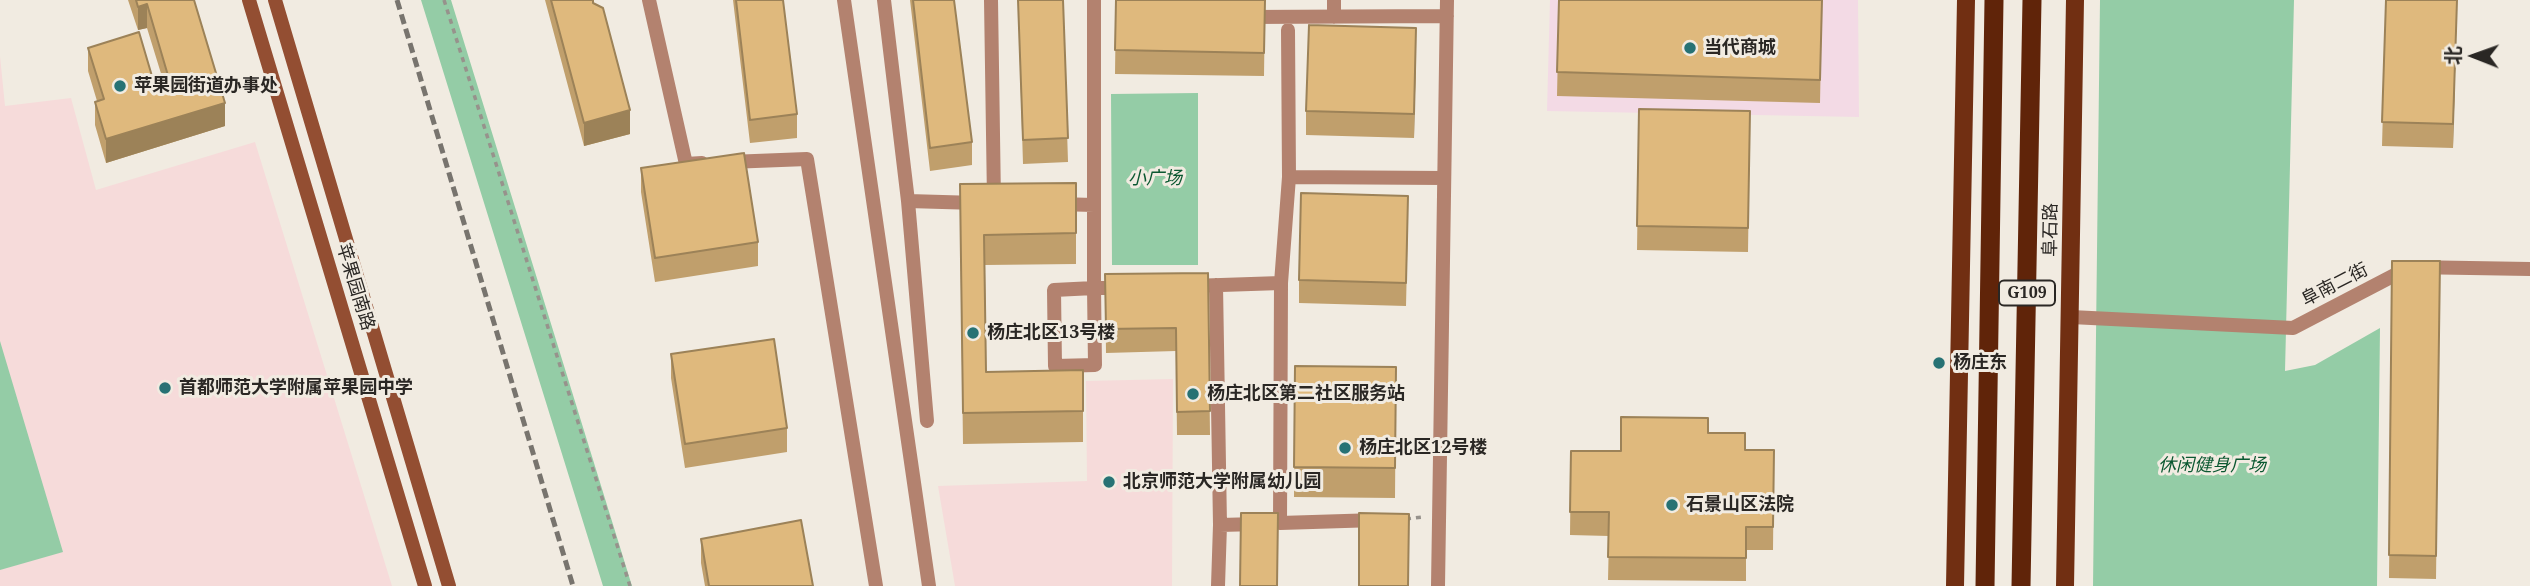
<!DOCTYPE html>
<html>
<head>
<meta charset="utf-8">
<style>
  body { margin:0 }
  #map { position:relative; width:2530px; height:586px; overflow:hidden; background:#f1ebe1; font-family:"Noto Serif","Noto Sans SC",serif }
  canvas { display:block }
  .north { position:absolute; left:2439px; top:21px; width:70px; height:70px; -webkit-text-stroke:5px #f1ebe1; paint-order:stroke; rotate:271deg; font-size:19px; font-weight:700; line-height:28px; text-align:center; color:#2a2724 }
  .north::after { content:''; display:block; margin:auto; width:24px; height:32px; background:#2a2724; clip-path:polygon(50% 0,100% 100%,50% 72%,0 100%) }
</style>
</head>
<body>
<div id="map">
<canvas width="2530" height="586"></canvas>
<div class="north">北</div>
</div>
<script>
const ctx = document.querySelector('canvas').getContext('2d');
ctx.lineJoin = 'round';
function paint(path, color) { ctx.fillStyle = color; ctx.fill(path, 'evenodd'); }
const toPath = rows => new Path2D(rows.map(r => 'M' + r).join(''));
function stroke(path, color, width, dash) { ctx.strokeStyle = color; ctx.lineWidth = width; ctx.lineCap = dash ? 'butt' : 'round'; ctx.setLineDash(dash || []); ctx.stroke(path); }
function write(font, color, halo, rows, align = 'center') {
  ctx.font = font + ' "Noto Serif","Noto Sans SC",serif'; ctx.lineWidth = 6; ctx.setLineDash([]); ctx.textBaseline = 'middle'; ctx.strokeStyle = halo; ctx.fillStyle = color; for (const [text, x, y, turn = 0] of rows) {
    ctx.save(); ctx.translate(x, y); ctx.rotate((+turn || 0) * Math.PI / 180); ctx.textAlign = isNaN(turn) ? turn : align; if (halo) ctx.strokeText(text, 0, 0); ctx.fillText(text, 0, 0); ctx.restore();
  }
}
paint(toPath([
  [1550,0,1858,0,1859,117,1547,111]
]), '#f3dae5');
paint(toPath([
  [0,56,5,106,71,98,96,190,255,142,392,586,0,586],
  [1173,379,1172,586,955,586,938,486,1087,481,1086,381]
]), '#f6dbda');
paint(toPath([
  [421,0,451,0,632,586,603,586],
  [2100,0,2294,0,2285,371,2315,365,2380,328,2377,586,2093,586],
  [1198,93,1198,265,1112,265,1111,94],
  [0,341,63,552,0,570]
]), '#94cca6');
stroke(toPath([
  [444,0,630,586],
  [1406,519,1422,517]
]), '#97928c', 3.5, [5, 5]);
stroke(toPath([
  [649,0,686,164,702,163],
  [844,0,929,586],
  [884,0,908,201],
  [991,0,994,201],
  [1094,0,1094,288,1095,365,1055,366,1054,290,1094,288,1122,288],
  [1249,17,1447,16],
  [1334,17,1334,0],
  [1288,30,1289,177],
  [729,162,807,159,876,586],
  [1057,204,1094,205],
  [1281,283,1280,523,1377,520],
  [1216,285,1220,525],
  [1191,286,1281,283,1289,177,1444,178],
  [2071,317,2293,328,2410,267,2530,269],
  [927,421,908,201,977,203],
  [1218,586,1220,525,1257,524],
  [1438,586,1447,0]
]), '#b3826f', 14);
stroke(toPath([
  [249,0,425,586],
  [275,0,449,586]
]), '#934e32', 14);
stroke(toPath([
  [1955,586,1966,0],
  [2065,586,2075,0]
]), '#712f12', 18);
stroke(toPath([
  [1985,586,1994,0],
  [2021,586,2032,0]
]), '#602409', 19);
stroke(toPath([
  [397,0,573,586]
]), '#78746e', 5, [10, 5]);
paint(toPath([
  [128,0,194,0,225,126,106,163,95,125,95,102,97,101,88,71,88,48,154,83,163,80,147,28,138,30],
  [545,0,593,0,630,134,584,146],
  [733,0,783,0,797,114,797,138,750,143],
  [910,0,954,0,972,142,972,165,930,171],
  [1018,0,1063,0,1068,162,1023,164],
  [1116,0,1265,0,1264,76,1115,74],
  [1559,0,1822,0,1820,103,1557,96],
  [2386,0,2457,0,2453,148,2382,146],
  [1416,51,1414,138,1306,135,1306,111],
  [1639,109,1750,111,1748,252,1637,250],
  [641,168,758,242,758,266,655,282,641,192],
  [1076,183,1076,264,985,265,986,372,1083,370,1083,442,963,444,960,215],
  [1408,220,1406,306,1299,303,1299,280],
  [2392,261,2440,261,2436,579,2389,578],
  [1208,273,1210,435,1177,435,1176,351,1106,353,1105,274],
  [671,354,787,428,787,452,685,468,671,378],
  [1295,366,1396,367,1395,498,1294,497],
  [1708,433,1745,450,1774,450,1773,550,1746,550,1746,581,1608,580,1609,536,1570,535,1571,451,1621,451],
  [701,539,813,586,705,586,701,563]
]), '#c09f6c');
paint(toPath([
  [2457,0,2453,148,2453,124],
  [147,4,147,28,138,30,138,7],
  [1416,28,1416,51,1414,138,1414,114],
  [225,103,225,126,106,163,106,139],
  [630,110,630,134,584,146,584,123]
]), '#9c8258');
const building = toPath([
  [136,0,194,0,225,103,106,139,95,102,104,99,88,48,139,32,154,83,169,79,147,4,138,7,136,0],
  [551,0,593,0,593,3,603,8,630,110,584,123,551,0],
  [736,0,783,0,797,114,750,120,736,0],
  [913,0,954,0,972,142,930,148,913,0],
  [1018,0,1063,0,1068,138,1023,140,1018,0],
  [1116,0,1265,0,1264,53,1115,50,1116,0],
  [1559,0,1822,0,1820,80,1557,72,1559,0],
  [2386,0,2457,0,2453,124,2382,122,2386,0],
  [1309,25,1416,28,1414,114,1306,111,1309,25],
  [1639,109,1750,111,1748,228,1637,226,1639,109],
  [744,153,758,242,655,258,641,168,744,153],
  [1076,183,1076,233,984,235,986,372,1083,370,1083,411,963,413,960,184,1076,183],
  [1301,193,1408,196,1406,283,1299,280,1301,193],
  [2392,261,2440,261,2436,556,2389,555,2392,261],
  [1208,273,1210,411,1177,412,1176,328,1106,329,1105,274,1208,273],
  [774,339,787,428,685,444,671,354,774,339],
  [1295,366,1396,367,1395,468,1294,467,1295,366],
  [1621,417,1708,418,1708,433,1745,433,1745,450,1774,450,1773,527,1746,527,1746,558,1608,557,1609,512,1570,512,1571,451,1621,451,1621,417],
  [1241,513,1278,513,1277,586,1240,586,1241,513],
  [1359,513,1409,514,1408,586,1359,586,1359,513],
  [801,520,813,586,709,586,701,539,801,520]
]);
paint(building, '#dfb97d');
stroke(building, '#9c8258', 2);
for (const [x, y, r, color] of [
  [1690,48,7,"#277274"],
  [120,86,7,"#277274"],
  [973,333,7,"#277274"],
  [1939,363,7,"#277274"],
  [165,388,7,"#277274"],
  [1193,394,7,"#277274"],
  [1345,448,7,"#277274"],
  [1109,482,7,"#277274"],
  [1672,505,7,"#277274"]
]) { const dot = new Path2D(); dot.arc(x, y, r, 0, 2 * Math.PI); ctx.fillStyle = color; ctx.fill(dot); stroke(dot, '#f1ebe1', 2.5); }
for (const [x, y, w] of [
  [2027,293,56]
]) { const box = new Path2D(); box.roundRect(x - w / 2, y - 12.5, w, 25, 5); ctx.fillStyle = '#f1ebe1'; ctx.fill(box); stroke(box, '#2a2724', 2); }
write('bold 16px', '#2a2724', null, [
  ["G109",2027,293]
]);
write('bold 18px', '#2a2724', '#f1ebe1', [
  ["当代商城",1704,48],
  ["苹果园街道办事处",134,86],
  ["杨庄北区13号楼",987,333],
  ["杨庄东",1953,363],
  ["首都师范大学附属苹果园中学",179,388],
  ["杨庄北区第二社区服务站",1207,394],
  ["杨庄北区12号楼",1359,448],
  ["北京师范大学附属幼儿园",1123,482],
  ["石景山区法院",1686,505]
], 'left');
write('italic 18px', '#0b5831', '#f1ebe1', [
  ["小广场",1155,179],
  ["休闲健身广场",2212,466]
]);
write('18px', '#2a2724', '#f1ebe1', [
  ["阜石路",2051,230,-89],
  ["阜南二街",2335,285,-27],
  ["苹果园南路",355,287,73]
]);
</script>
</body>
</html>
